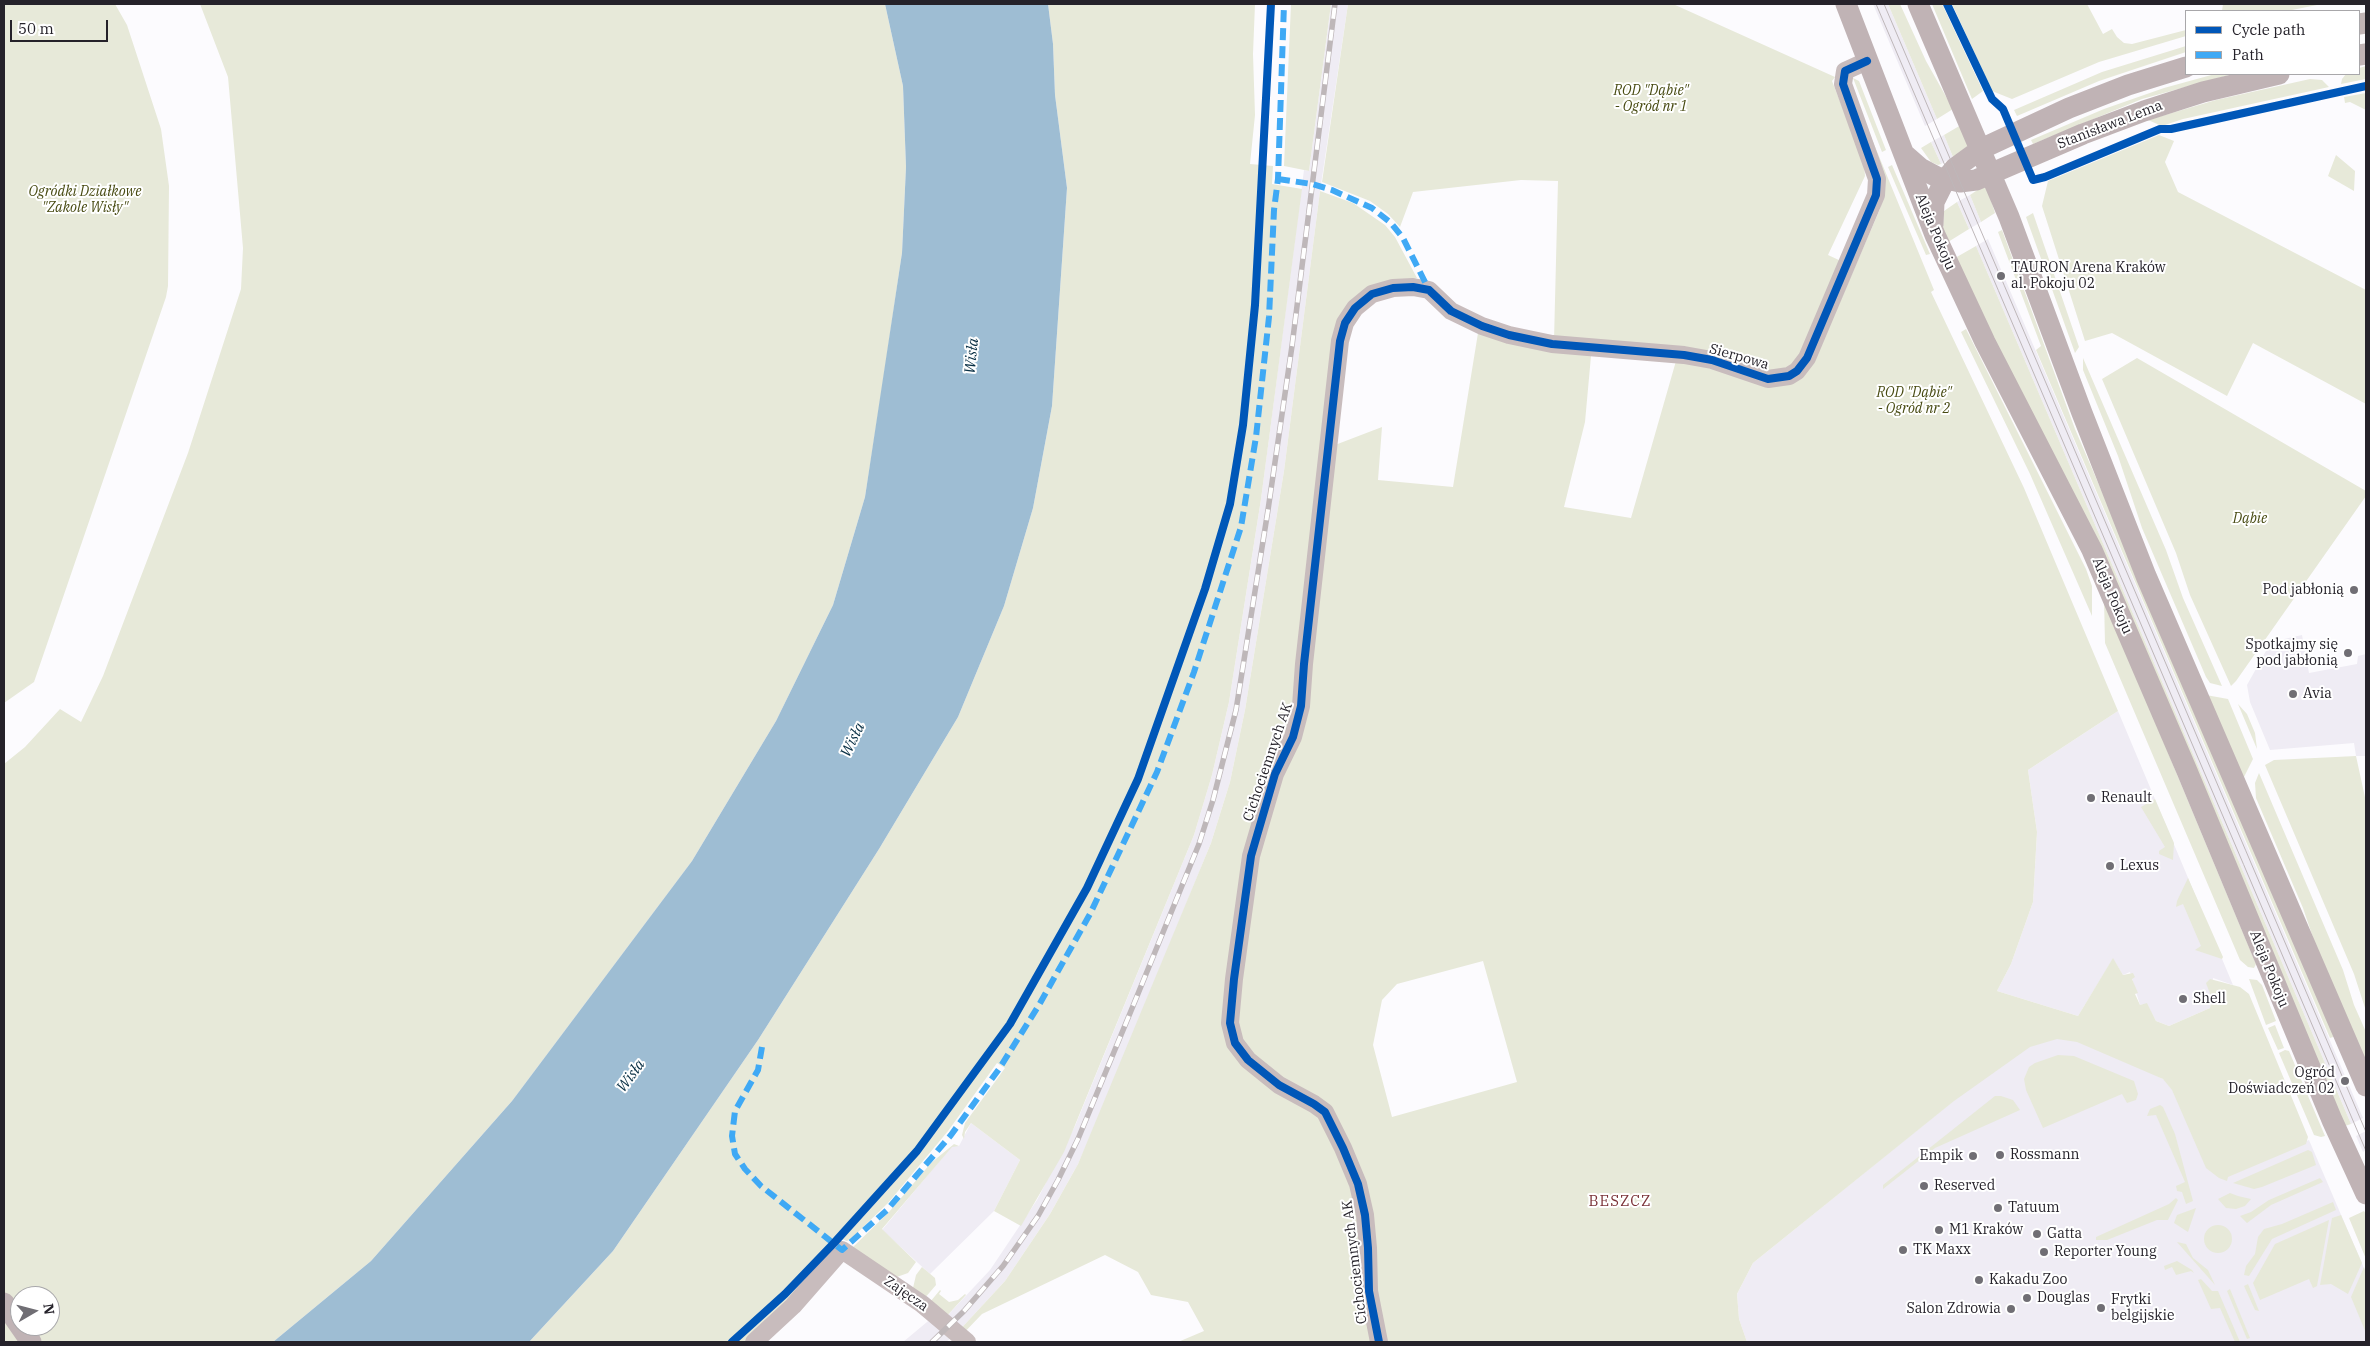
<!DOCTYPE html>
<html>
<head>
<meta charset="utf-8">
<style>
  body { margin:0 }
  #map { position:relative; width:2370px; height:1346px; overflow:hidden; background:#fcfbfe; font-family:"IBM Plex Serif",serif }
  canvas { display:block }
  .frame { position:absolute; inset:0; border:5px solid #25222a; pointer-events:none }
  .legend { position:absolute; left:2185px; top:10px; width:175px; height:65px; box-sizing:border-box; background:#fff; border:1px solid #a8a7aa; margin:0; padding:6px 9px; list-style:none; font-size:15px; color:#25222a }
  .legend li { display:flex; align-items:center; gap:10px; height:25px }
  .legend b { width:25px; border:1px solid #a8a7aa }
  .north { position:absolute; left:10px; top:1286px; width:50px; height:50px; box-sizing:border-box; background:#fff; border:1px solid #a8a7aa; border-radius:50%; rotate:82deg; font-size:14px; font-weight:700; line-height:20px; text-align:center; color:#25222a }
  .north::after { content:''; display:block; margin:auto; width:18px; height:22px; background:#706e74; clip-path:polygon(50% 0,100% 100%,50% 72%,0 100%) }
  .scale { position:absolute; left:10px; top:20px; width:98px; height:22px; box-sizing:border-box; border:2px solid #25222a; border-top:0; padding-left:6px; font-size:15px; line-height:18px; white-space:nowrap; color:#25222a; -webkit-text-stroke:4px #fff; paint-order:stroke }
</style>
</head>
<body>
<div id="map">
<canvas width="2370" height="1346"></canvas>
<div class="frame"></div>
<ul class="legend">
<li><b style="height:6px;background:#0057b8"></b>Cycle path</li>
<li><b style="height:6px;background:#3fa9f5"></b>Path</li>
</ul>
<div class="north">N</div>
<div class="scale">50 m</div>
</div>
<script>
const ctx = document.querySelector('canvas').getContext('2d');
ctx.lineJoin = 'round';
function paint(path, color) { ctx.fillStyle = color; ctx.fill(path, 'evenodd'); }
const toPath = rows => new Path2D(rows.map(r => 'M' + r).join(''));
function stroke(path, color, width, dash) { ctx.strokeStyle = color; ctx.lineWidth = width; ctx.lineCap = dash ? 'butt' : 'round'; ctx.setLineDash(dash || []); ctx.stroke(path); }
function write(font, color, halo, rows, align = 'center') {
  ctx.font = font + ' "IBM Plex Serif",serif'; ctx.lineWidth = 4; ctx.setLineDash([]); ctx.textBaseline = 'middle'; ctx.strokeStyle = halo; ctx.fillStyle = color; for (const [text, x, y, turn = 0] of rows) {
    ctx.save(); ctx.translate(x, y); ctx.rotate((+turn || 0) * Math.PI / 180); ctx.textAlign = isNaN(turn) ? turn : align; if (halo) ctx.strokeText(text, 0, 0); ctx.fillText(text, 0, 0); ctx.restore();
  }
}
paint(toPath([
  [1331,4,1348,4,1320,191,1284,471,1245,710,1230,782,1211,843,1106,1101,1078,1164,1050,1214,1005,1281,955,1335,946,1342,903,1342,933,1317,945,1318,990,1270,1037,1200,1075,1126,1194,835,1212,775,1229,702,1261,499,1304,170,1309,171],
  [1873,4,1888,4,1937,119,1925,126],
  [1944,135,1953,157,1941,164,1931,142],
  [1970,195,1981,222,1969,229,1957,202],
  [1988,239,2363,1118,2351,1124,1976,246],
  [2302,635,2309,673,2357,664,2358,656,2366,654,2366,756,2356,756,2354,743,2270,750,2250,702,2247,685,2271,642],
  [2118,711,2233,985,2213,978,2212,1002,2210,1008,2169,1026,2156,1021,2147,1004,2140,1005,2130,972,2123,975,2113,959,2078,1016,1997,991,2011,964,2033,902,2037,832,2028,770],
  [2074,1034,2165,1080,2177,1096,2221,1175,2309,1140,2366,1273,2366,1342,1747,1342,1739,1319,1737,1294,1753,1263,2020,1047],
  [971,1123,1020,1160,994,1211,930,1274,882,1230,952,1146,959,1146],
  [2366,1131,2366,1150,2363,1152,2356,1136]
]), '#efecf4');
paint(toPath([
  [4,4,115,4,127,25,161,129,169,186,168,286,166,297,34,682,4,703],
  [200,4,885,4,903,86,906,167,902,253,881,395,865,497,833,605,776,721,692,861,512,1101,371,1261,273,1342,4,1342,4,764,25,747,60,709,81,722,103,676,188,453,241,289,243,248,228,77],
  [20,1296,50,1296,50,1326,20,1326],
  [1048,4,1255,4,1253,54,1255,115,1250,164,1273,166,1272,184,1302,189,1261,499,1229,702,1212,775,1194,835,1064,1152,1021,1226,994,1211,1020,1160,971,1123,965,1132,964,1139,962,1135,965,1123,1005,1068,997,1063,948,1131,888,1203,854,1236,847,1241,842,1239,832,1246,826,1252,826,1259,788,1303,745,1342,529,1342,613,1251,758,1040,879,849,958,717,1004,606,1033,508,1052,406,1067,188,1055,95,1053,44],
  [1291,4,1331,4,1309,171,1284,166],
  [1348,4,1673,4,1835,77,1832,81,1864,163,1865,176,1828,255,1841,261,1795,365,1772,374,1554,340,1558,181,1521,180,1413,192,1400,227,1388,214,1370,201,1322,182],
  [1888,4,1900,4,1926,61,1953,109,1937,119],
  [1932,4,1942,4,1983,91,1972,99],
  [1952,4,2087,4,2103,34,2112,29,2117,37,2124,43,2132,44,2186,30,2186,36,2099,62,2012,99,1992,91],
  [2223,4,2322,4,2287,11,2222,11],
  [2186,46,2186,52,2099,81,2017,116,2014,110,2102,72],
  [2366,66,2366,79,2341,84,2342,79,2346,74,2359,74,2359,68],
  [2215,74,2233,74,2142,99,2033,144,2031,140,2104,109,2164,88],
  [1853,78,1859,81,1886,150,1882,152],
  [2310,79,2322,80,2329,87,2183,119,2162,126,2148,120,2216,100],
  [1848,81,1934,290,1931,292,2024,488,2118,711,2028,770,2037,832,2033,902,2011,964,1997,991,2078,1016,2113,958,2123,975,2133,973,2135,977,2132,979,2138,993,2135,994,2140,1005,2147,1003,2156,1021,2169,1026,2210,1008,2212,999,2206,983,2210,979,2240,987,2249,994,2308,1137,2306,1144,2228,1177,2227,1181,2219,1178,2206,1168,2172,1090,2163,1079,2077,1042,2057,1039,2030,1047,1954,1101,1753,1263,1737,1294,1739,1319,1747,1342,1384,1342,1375,1291,1333,1114,1266,1067,1242,1041,1236,1023,1261,843,1279,782,1298,744,1335,445,1382,427,1378,480,1453,487,1478,333,1591,356,1585,422,1564,507,1631,518,1676,361,1701,364,1762,385,1779,386,1795,381,1823,341,1880,209,1883,188],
  [1483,961,1517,1082,1392,1117,1373,1045,1382,1000,1397,984],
  [2366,93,2366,110,2350,102,2345,103,2344,97],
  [1961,125,1969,145,1953,157,1944,135],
  [2159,135,2174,141,2165,162,2178,192,2366,290,2366,404,2253,343,2227,396,2112,333,2085,341,2042,206,2048,181],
  [1931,142,1941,164,1938,165,1931,162,1921,148],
  [2336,155,2355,171,2354,191,2328,176],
  [1892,165,1930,254,1926,255,1888,167],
  [1982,187,1987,188,1995,213,1981,222,1970,195],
  [1320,191,1353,203,1385,225,1395,237,1417,278,1351,304,1298,682,1288,725,1276,754,1229,1039,1318,1115,1355,1192,1374,1342,1178,1342,1204,1331,1188,1302,1151,1295,1138,1272,1105,1255,982,1314,959,1338,955,1335,1005,1281,1050,1214,1078,1164,1211,843,1230,782,1245,710,1284,471],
  [1957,202,1969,229,1948,242,1943,231,1944,211],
  [2033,213,2079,347,2075,353,2026,217],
  [2002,230,2075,429,2336,1036,2330,1038,2036,350,2041,346,1998,232],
  [1976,246,2351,1124,2345,1126,1955,258],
  [1966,329,2086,569,2092,586,2092,616,2030,474,1961,332],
  [2083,358,2166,550,2183,598,2222,686,2210,683,2206,677,2142,528,2118,456,2083,370],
  [2137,358,2366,491,2366,496,2236,681,2231,686,2190,595,2176,553,2102,379],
  [2104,599,2256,964,2254,968,2248,967,2240,960,2105,643],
  [2206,695,2228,699,2253,759,2242,781],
  [2238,704,2247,714,2255,733,2257,749],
  [2356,756,2366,802,2366,1011,2354,974,2265,765,2274,760],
  [2259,773,2343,970,2354,1005,2366,1032,2366,1066,2324,970,2303,908,2256,798,2255,783],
  [2155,799,2174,843,2173,860,2159,854,2159,851,2165,847,2141,807],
  [2188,878,2223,957,2222,959,2195,950,2201,946,2183,904,2176,907,2177,901],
  [2249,979,2257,980,2262,985,2276,1021,2266,1025],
  [2275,1025,2284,1048,2278,1050,2268,1028],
  [2285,1050,2289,1051,2325,1136,2321,1137,2314,1135,2279,1053],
  [2058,1055,2074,1056,2134,1081,2138,1094,2136,1100,2127,1103,2122,1094,2043,1128,2026,1090,2024,1079,2029,1067,2035,1063],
  [1995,1096,2001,1096,2013,1100,2020,1110,1935,1148,1883,1189,1883,1185],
  [2160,1105,2163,1107,2175,1134,2193,1201,2186,1204,2182,1192,2177,1191,2176,1186,2185,1182,2156,1115,2147,1116,2150,1109],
  [954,1144,959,1146,952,1147,882,1229,916,1262,908,1273,894,1278,853,1247,889,1212,931,1163],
  [2308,1150,2312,1152,2316,1165,2262,1187,2254,1189,2233,1183],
  [2320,1178,2323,1182,2271,1205,2247,1223,2240,1216,2251,1212,2269,1200],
  [2230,1193,2238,1196,2251,1199,2245,1206,2236,1209,2226,1208,2218,1199],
  [2176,1198,2178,1200,2168,1220,2157,1220,2107,1240,2096,1240,2096,1237,2169,1204],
  [2333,1202,2336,1210,2272,1239,2249,1276,2244,1275,2246,1266,2255,1254,2258,1237,2264,1229,2282,1224],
  [2196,1208,2188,1232,2174,1223,2177,1215],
  [2364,1211,2366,1214,2366,1259,2349,1218],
  [2341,1215,2362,1263,2348,1294,2331,1284,2320,1285,2332,1218],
  [2329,1220,2317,1286,2313,1288,2309,1279,2260,1300,2253,1283,2275,1244],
  '2204 1239a14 14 0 1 1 28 0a14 14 0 1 1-28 0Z',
  [2177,1242,2186,1244,2193,1258,2208,1270,2215,1285],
  [2177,1261,2192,1270,2194,1273,2191,1271,2176,1275,2172,1267,2165,1270,2164,1266],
  [922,1267,935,1278,936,1285,924,1299,913,1288,916,1275],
  [2364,1267,2366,1273,2366,1333,2351,1297],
  [2201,1279,2212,1291,2218,1291,2240,1342,2235,1342,2220,1308,2211,1309,2198,1280],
  [2248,1284,2259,1311,2255,1310,2244,1286],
  [2230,1289,2250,1338,2247,1339,2227,1291],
  [940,1290,941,1291,939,1294,949,1302,958,1300,965,1294,966,1295,945,1318,930,1302]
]), '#e7e9d9');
paint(toPath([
  [885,4,1048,4,1053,44,1055,95,1067,188,1052,406,1033,508,1004,606,958,717,879,849,758,1040,613,1251,529,1342,273,1342,371,1261,512,1101,692,861,776,721,833,605,865,497,902,253,906,167,903,86]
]), '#9ebdd3');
stroke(toPath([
  [754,1342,793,1306,842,1250,922,1304,967,1342],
  [1379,1342,1369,1291,1368,1248,1365,1215,1358,1184,1343,1148,1325,1112,1314,1104,1279,1085,1248,1060,1235,1043,1230,1023,1234,979,1251,856,1275,774,1293,737,1301,706,1304,664,1340,341,1345,323,1355,308,1372,294,1393,288,1413,287,1429,290,1451,311,1482,326,1509,335,1552,344,1684,355,1712,360,1768,379,1789,376,1797,371,1807,358,1876,195,1877,179,1843,84,1845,71,1867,61]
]), '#c8bcbd', 18);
stroke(toPath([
  [1846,4,1935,235,1985,342,2092,550,2187,771,2332,1120,2366,1194],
  [1918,4,2009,217,2082,413,2146,576,2366,1086],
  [2359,24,2366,23],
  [2359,55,2366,54],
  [1904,154,1920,168,1937,177,1960,182,1976,180,2083,134,2144,111,2203,92,2279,74],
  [1933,225,1934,202,1945,180,1955,168,1981,149,2069,108,2128,85,2186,67],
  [4,1303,31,1342]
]), '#c0b3b5', 21);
stroke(toPath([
  [1876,4,2366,1151],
  [1884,4,2366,1132]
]), '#beb7b9', 1);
const rail = toPath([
  [932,1342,964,1311,1003,1266,1038,1216,1058,1180,1078,1139,1133,1006,1199,844,1213,800,1236,710,1268,510,1292,346,1335,4]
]);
stroke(rail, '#beb7b9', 5.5);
stroke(rail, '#fff', 4, [11]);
stroke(toPath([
  [1278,179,1312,184,1332,190,1372,208,1391,223,1403,238,1429,290],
  [762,1047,758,1070,735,1111,732,1136,735,1154,745,1169,761,1186,842,1250,887,1210,951,1135,999,1069,1039,1005,1090,914,1157,772,1194,672,1241,527,1256,437,1269,317,1274,210,1278,179,1284,4]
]), '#3fa9f5', 6, [12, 6]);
stroke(toPath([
  [1947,4,1992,99,2003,109,2033,180,2045,177,2160,129,2171,129,2366,86],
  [732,1342,785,1294,834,1243,917,1151,1010,1024,1087,888,1138,779,1205,589,1230,504,1243,425,1255,305,1271,4],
  [1379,1342,1369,1291,1368,1248,1365,1215,1358,1184,1343,1148,1325,1112,1314,1104,1279,1085,1248,1060,1235,1043,1230,1023,1234,979,1251,856,1275,774,1293,737,1301,706,1304,664,1340,341,1345,323,1355,308,1372,294,1393,288,1413,287,1429,290,1451,311,1482,326,1509,335,1552,344,1684,355,1712,360,1768,379,1789,376,1797,371,1807,358,1876,195,1877,179,1843,84,1845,71,1867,61]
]), '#0057b8', 8);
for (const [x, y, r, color] of [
  [2001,276,5,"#706e74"],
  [2354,590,5,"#706e74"],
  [2348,653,5,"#706e74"],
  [2293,694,5,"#706e74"],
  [2091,798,5,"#706e74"],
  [2110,866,5,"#706e74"],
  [2183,999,5,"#706e74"],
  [2345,1081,5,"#706e74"],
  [2000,1155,5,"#706e74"],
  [1973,1156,5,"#706e74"],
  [1924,1186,5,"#706e74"],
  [1998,1208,5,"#706e74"],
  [1939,1230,5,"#706e74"],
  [2037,1234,5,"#706e74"],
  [1903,1250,5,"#706e74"],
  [2044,1252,5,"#706e74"],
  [1979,1280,5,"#706e74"],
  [2027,1298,5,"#706e74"],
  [2101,1308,5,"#706e74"],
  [2011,1309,5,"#706e74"]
]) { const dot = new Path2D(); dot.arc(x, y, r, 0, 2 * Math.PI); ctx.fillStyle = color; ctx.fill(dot); stroke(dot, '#fff', 2); }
write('italic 14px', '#474a11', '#fff', [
  ["ROD \"Dąbie\"",1651,91],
  ["- Ogród nr 1",1651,107],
  ["Ogródki Działkowe",85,192],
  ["\"Zakole Wisły\"",85,208],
  ["ROD \"Dąbie\"",1914,393],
  ["- Ogród nr 2",1914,409],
  ["Dąbie",2250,519]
]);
write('14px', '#25222a', '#fff', [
  ["Stanisława Lema",2110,125,-21],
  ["Aleja Pokoju",1935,232,67],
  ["Sierpowa",1739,357,16],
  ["Aleja Pokoju",2112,596,67],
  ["Cichociemnych AK",1268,762,-71],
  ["Aleja Pokoju",2269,969,68],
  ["Cichociemnych AK",1355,1262,-97],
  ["Zajęcza",906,1294,35]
]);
write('14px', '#25222a', '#fff', [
  ["TAURON Arena Kraków",2011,268],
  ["al. Pokoju 02",2011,284],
  ["Pod jabłonią",2344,590,"right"],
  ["Spotkajmy się",2338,645,"right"],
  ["pod jabłonią",2338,661,"right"],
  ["Avia",2303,694],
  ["Renault",2101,798],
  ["Lexus",2120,866],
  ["Shell",2193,999],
  ["Ogród",2335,1073,"right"],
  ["Doświadczeń 02",2335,1089,"right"],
  ["Rossmann",2010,1155],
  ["Empik",1963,1156,"right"],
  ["Reserved",1934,1186],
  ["Tatuum",2008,1208],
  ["M1 Kraków",1949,1230],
  ["Gatta",2047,1234],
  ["TK Maxx",1913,1250],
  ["Reporter Young",2054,1252],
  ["Kakadu Zoo",1989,1280],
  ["Douglas",2037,1298],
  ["Frytki",2111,1300],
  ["belgijskie",2111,1316],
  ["Salon Zdrowia",2001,1309,"right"]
], 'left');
write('italic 15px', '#072e43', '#fff', [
  ["Wisła",972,356,-84],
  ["Wisła",853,740,-64],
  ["Wisła",631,1076,-53]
]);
ctx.letterSpacing = '1px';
write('15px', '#7a3237', '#fff', [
  ["BESZCZ",1620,1202]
]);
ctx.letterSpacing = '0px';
</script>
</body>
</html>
